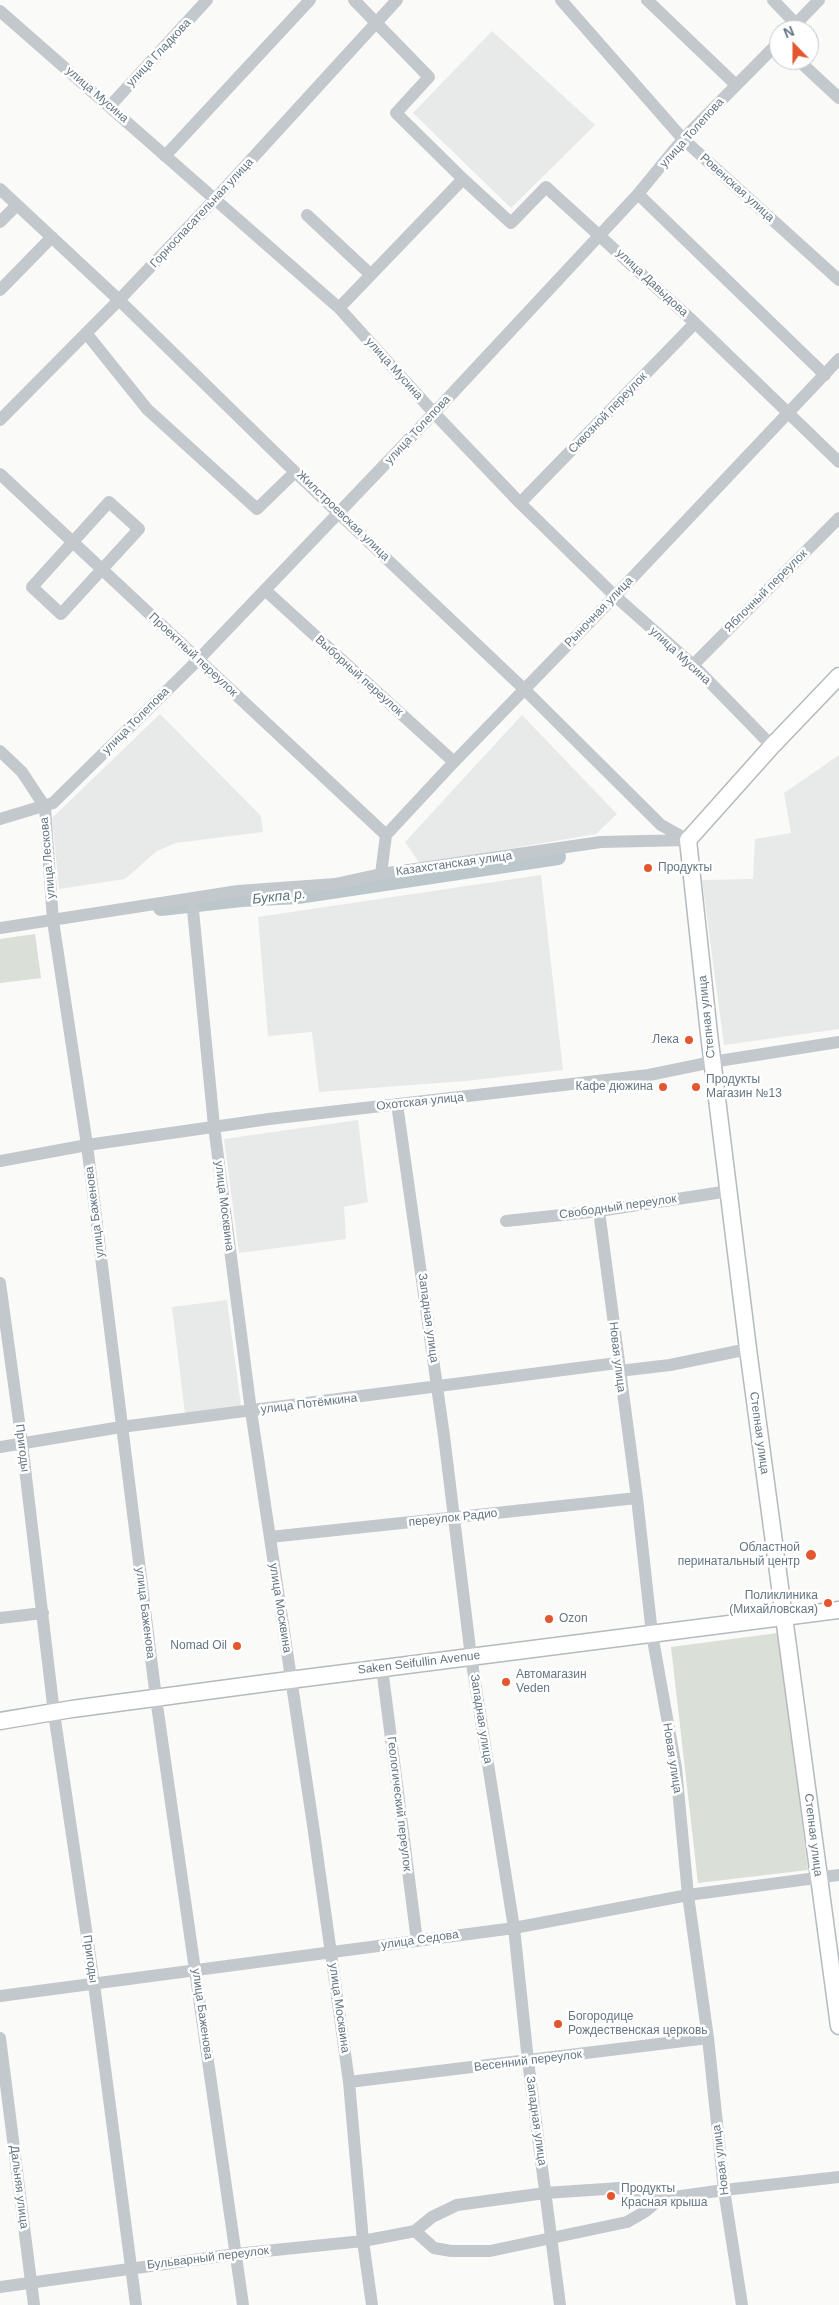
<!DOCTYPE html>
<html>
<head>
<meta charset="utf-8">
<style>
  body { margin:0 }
  #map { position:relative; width:839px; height:2305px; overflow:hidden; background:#fafaf8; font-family:Arial,sans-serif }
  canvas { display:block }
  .north { position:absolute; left:769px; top:20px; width:50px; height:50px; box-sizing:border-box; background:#fff; border:1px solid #c1c8cd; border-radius:50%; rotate:338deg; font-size:14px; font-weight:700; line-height:20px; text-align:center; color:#657683 }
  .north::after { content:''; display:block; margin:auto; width:18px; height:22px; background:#e4572e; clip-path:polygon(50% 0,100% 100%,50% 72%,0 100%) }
</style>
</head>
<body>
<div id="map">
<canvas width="839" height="2305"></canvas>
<div class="north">N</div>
</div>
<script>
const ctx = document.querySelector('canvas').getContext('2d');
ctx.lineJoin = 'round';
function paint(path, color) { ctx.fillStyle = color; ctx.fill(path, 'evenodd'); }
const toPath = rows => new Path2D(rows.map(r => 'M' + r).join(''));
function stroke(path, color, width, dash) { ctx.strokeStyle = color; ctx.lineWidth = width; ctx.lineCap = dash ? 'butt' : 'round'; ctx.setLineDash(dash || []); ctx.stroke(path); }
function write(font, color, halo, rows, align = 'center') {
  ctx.font = font + ' Arial,sans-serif'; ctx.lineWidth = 5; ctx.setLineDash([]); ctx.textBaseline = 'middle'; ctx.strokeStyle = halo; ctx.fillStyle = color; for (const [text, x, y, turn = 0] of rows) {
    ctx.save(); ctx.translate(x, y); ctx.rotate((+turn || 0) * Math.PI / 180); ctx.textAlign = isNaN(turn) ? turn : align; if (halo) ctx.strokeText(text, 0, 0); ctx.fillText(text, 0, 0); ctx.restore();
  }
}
paint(toPath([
  [492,31,595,125,511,208,413,113],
  [160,714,261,816,263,832,176,843,157,851,125,879,59,889,52,818],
  [522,715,617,814,596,834,420,864,405,842],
  [839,755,839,1029,724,1045,702,880,753,879,755,839,791,833,784,793],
  [541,875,563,1070,465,1081,319,1092,312,1032,268,1036,258,917],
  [358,1120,368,1202,344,1207,346,1239,239,1253,224,1139],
  [227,1300,241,1406,185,1414,172,1307]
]), '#e8e9e9');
paint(toPath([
  [35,934,41,978,0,983,0,939],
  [778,1633,808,1870,698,1883,671,1647]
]), '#dadfd7');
stroke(toPath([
  [161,908,241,899,298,896,558,857]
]), '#bbc7cb', 16);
const major = toPath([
  [839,676,772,746,688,840,709,1034,748,1349,839,2026],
  [0,1721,72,1709,274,1682,839,1610]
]);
stroke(major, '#b5babe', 19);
stroke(toPath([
  [354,0,429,77,396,113,463,179,511,223,546,187,695,323,839,462],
  [561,0,683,139,839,280],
  [647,0,736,85],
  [773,0,796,24],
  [0,11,339,308,434,413,520,503,615,596,693,665,772,746],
  [790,30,819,0],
  [798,60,839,98],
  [110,106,207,0],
  [165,156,310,0],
  [0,189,119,300,295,472,524,689,661,825,688,840],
  [638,194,825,375],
  [307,215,370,274],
  [0,222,17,205],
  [0,290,52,237],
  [339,308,463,179],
  [86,333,147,409,257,509,295,472],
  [0,420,119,300,216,198,397,0],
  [0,474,386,835],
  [109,502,139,529,61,614,32,587,109,502],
  [520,503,695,323],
  [265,590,454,762],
  [693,665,839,518],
  [0,751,22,772,45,807,53,921,87,1145,156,1698,243,2305],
  [0,819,53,803,198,660,434,413,638,194,683,139,779,42],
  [381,874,386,835,454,762,615,596,839,359],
  [193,910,214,1126,251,1411,313,1825,349,2082,363,2241,372,2305],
  [0,928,238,891,335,884,381,874,601,842,688,840],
  [397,1104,444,1436,471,1657,514,1928,528,2061,560,2305],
  [0,1161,87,1145,269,1119,649,1075,712,1062,839,1042],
  [599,1211,637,1498,652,1634,676,1768,688,1895,708,2038,724,2190,742,2305],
  [506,1221,599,1211,729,1191],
  [0,1283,22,1443,54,1713,94,1984,136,2305],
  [619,1371,670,1365,748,1349],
  [0,1447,121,1427,617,1363],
  [270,1537,637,1498],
  [0,1618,43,1613],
  [382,1668,417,1941],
  [0,1996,514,1928,688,1895,839,1875],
  [0,2038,34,2305],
  [349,2082,708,2038],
  [415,2231,434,2248,451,2251,490,2251,627,2222,646,2211,660,2199],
  [0,2287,236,2254,363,2241,415,2231,432,2217,457,2205,545,2193,620,2188,640,2191,660,2199,724,2190,839,2177]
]), '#c3c8cc', 12);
stroke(major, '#fff', 16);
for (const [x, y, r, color] of [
  [648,868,5,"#e4572e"],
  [689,1040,5,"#e4572e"],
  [663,1087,5,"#e4572e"],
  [696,1087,5,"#e4572e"],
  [811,1555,6,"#e4572e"],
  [828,1603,5,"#e4572e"],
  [549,1619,5,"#e4572e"],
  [237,1646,5,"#e4572e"],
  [506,1682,5,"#e4572e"],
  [558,2024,5,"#e4572e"],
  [611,2196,5,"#e4572e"]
]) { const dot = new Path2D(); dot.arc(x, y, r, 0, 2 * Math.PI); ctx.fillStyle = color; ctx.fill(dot); stroke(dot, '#fff', 2); }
write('12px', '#657683', '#fff', [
  ["улица Гладкова",159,53,-47],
  ["улица Мусина",97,95,41],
  ["улица Толепова",692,133,-48],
  ["Ровенская улица",737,188,42],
  ["Горноспасательная улица",202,213,-47],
  ["улица Давыдова",652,283,43],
  ["улица Мусина",394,369,48],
  ["Сквозной переулок",608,413,-46],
  ["улица Толепова",418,430,-47],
  ["Жилстроевская улица",343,516,44],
  ["Яблочный переулок",766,591,-45],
  ["Рыночная улица",599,612,-46],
  ["Проектный переулок",193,655,43],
  ["улица Мусина",680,656,43],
  ["Выборный переулок",359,676,42],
  ["улица Толепова",136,721,-45],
  ["улица Лескова",48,858,-95],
  ["Казахстанская улица",454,864,-8],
  ["Степная улица",707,1017,-96],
  ["Охотская улица",420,1102,-6],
  ["улица Москвина",224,1206,83],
  ["Свободный переулок",618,1207,-8],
  ["улица Баженова",95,1212,-97],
  ["Западная улица",428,1318,82],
  ["Новая улица",617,1357,83],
  ["улица Потёмкина",309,1404,-7],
  ["Степная улица",759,1433,82],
  ["Пригоды",22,1448,83],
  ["переулок Радио",453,1518,-6],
  ["улица Москвина",280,1608,81],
  ["улица Баженова",145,1613,83],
  ["Saken Seifullin Avenue",419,1663,-7],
  ["Западная улица",481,1719,81],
  ["Новая улица",672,1758,81],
  ["Геологический переулок",399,1804,83],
  ["Степная улица",813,1835,83],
  ["улица Седова",420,1940,-8],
  ["Пригоды",90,1959,82],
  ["улица Москвина",339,2008,82],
  ["улица Баженова",202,2014,82],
  ["Весенний переулок",528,2061,-7],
  ["Западная улица",536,2121,82],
  ["Новая улица",721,2160,-97],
  ["Дальняя улица",19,2187,83],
  ["Бульварный переулок",208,2258,-7]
]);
write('12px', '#657683', '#fff', [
  ["Продукты",658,868],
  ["Лека",679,1040,"right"],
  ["Продукты",706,1080],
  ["Магазин №13",706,1094],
  ["Кафе дюжина",653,1087,"right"],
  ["Областной",800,1548,"right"],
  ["перинатальный центр",800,1562,"right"],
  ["Поликлиника",818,1596,"right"],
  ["(Михайловская)",818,1610,"right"],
  ["Ozon",559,1619],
  ["Nomad Oil",227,1646,"right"],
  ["Автомагазин",516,1675],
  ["Veden",516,1689],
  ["Богородице",568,2017],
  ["Рождественская церковь",568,2031],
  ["Продукты",621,2189],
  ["Красная крыша",621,2203]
], 'left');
write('italic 14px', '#60757c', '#fff', [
  ["Букпа р.",279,897,-6]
]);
</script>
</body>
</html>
